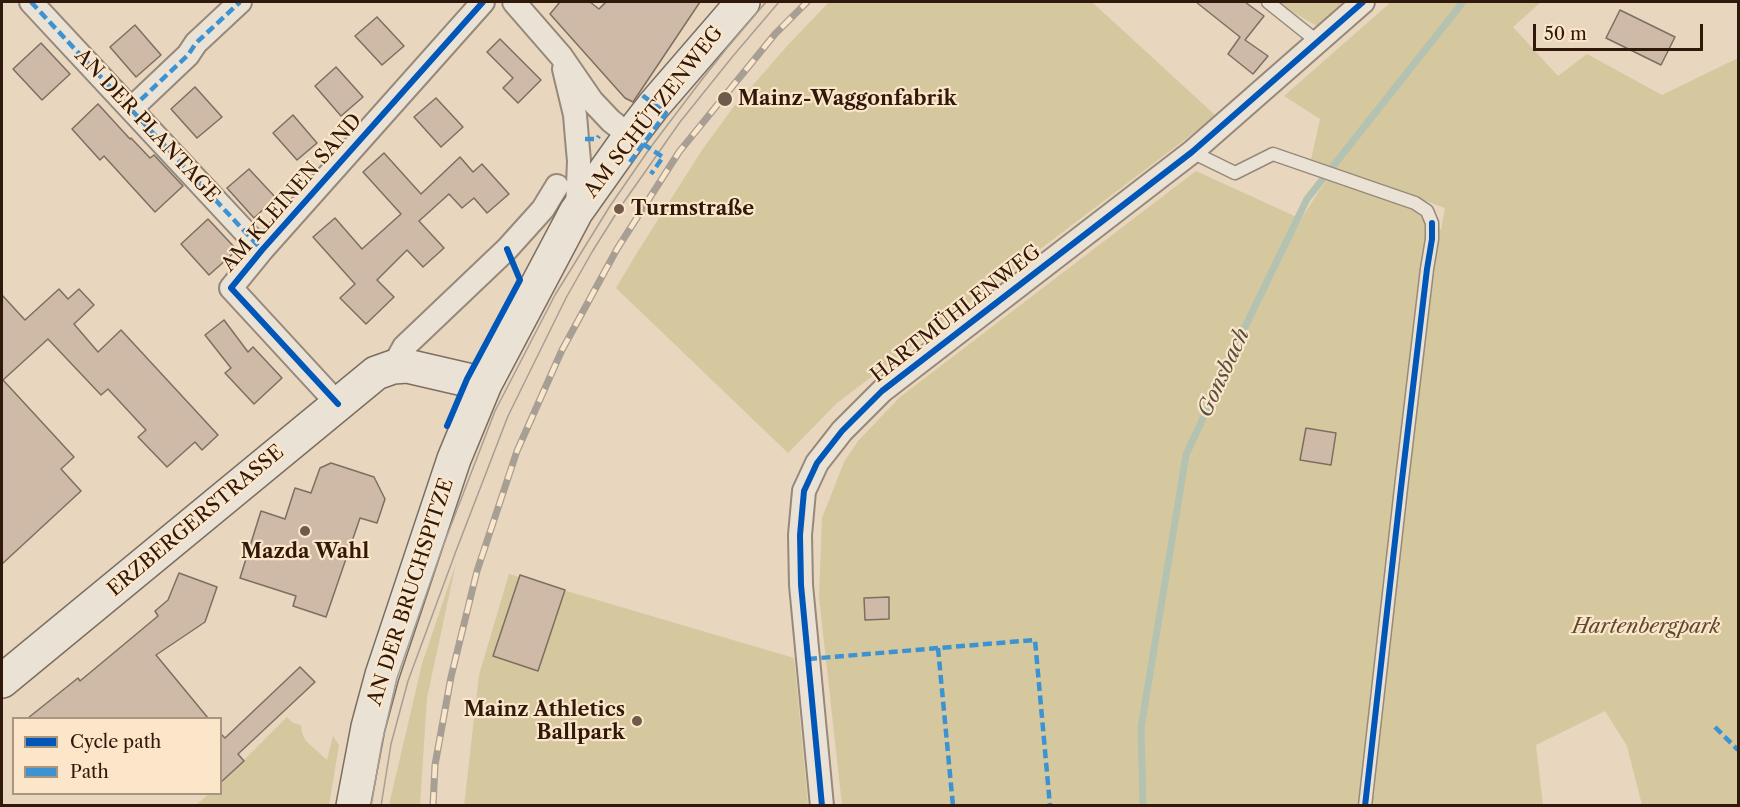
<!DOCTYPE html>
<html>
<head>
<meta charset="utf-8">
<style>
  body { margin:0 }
  #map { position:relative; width:1740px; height:807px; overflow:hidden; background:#e8d6be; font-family:"Libre Caslon Text",serif }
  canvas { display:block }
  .frame { position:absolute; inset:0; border:3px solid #30180a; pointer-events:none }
  .legend { position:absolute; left:12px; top:717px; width:210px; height:78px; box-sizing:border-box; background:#fbe6ca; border:2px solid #aa947d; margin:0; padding:8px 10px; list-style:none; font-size:18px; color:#30180a }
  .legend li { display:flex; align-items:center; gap:12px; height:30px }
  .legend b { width:30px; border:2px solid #aa947d }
  .scale { position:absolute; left:1533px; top:24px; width:170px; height:27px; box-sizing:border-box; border:3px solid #30180a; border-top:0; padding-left:8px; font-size:18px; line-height:21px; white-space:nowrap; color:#30180a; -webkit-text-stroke:4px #fbe6ca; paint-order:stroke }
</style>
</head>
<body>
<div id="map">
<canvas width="1740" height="807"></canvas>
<div class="frame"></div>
<ul class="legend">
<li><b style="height:8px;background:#0057b8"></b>Cycle path</li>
<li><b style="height:8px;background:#3d93d2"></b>Path</li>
</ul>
<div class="scale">50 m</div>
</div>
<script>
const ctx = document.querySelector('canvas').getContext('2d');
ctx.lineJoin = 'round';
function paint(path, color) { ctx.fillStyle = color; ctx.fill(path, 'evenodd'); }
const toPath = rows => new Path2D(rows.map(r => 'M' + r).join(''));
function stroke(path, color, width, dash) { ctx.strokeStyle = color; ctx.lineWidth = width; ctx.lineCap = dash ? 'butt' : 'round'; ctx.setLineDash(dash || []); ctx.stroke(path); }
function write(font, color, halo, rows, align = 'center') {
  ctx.font = font + ' "Libre Caslon Text",serif'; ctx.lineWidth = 4.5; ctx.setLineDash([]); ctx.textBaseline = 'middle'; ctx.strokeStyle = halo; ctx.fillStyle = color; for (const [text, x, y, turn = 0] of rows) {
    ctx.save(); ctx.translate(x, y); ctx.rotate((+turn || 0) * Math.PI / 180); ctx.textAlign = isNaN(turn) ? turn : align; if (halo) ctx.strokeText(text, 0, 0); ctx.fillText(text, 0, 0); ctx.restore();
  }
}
paint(toPath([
  [829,2,1092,2,1216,116,837,403,788,453,616,288,635,256,702,150,732,109,787,46],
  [1280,2,1344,2,1317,26,1294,13],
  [1391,2,1541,2,1513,27,1558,76,1587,54,1662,95,1738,58,1738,805,1642,805,1627,746,1605,711,1536,745,1543,805,842,805,819,597,822,518,844,462,858,441,900,397,1196,171,1301,219,1319,191,1329,178,1415,209,1426,224,1441,230,1445,208,1311,160,1320,119,1284,96],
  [456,563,427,698,420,805,389,805,422,664],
  [509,574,794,658,808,805,464,806,479,675],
  [287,717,293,723,301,725,302,733,306,741,327,760,333,736,339,745,329,805,196,805,209,794,220,794,221,783]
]), '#d5c89e');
stroke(toPath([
  [1143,806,1141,728,1186,455,1245,327,1307,199,1463,2]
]), '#b4c2b1', 7);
const building = toPath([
  [560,2,590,2,599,9,606,2,700,2,633,102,625,98,550,14,560,2],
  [1196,2,1245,2,1264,16,1245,40,1268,56,1253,74,1228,54,1240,37,1196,2],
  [1620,10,1675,37,1661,65,1606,38,1620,10],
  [377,17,404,46,382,65,355,36,377,17],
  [135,25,161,55,136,77,110,47,135,25],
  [500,39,541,80,518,103,503,88,513,78,487,52,500,39],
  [41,43,70,74,42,100,13,69,41,43],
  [336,67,363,97,341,116,315,86,336,67],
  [195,87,222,117,197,138,171,109,195,87],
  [436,98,463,127,441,147,414,117,436,98],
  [98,104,130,139,131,138,150,158,154,155,183,186,155,212,104,156,100,160,72,129,98,104],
  [293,115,317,143,297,160,273,133,293,115],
  [384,153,421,194,460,157,473,172,482,164,509,194,487,213,474,198,462,208,449,194,419,221,444,248,423,267,407,250,377,280,394,297,366,324,340,298,355,284,313,237,335,218,362,249,401,214,363,172,384,153],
  [249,169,276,198,254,218,227,188,249,169],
  [208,219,237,250,209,275,181,244,208,219],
  [59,289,68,299,79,289,94,305,74,324,98,352,121,330,218,435,202,450,195,442,167,467,138,437,146,430,108,389,101,395,48,339,3,380,74,457,61,469,81,491,2,564,2,295,25,320,59,289],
  [224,320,248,352,253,347,282,378,254,404,225,373,231,368,205,335,224,320],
  [1306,428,1336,433,1331,465,1300,460,1306,428],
  [331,463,374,477,385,499,377,523,360,518,326,617,293,606,296,596,240,578,261,511,285,519,295,488,311,493,320,468,331,463],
  [179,573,217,587,205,622,156,655,208,718,28,718,78,678,80,681,158,616,155,611,168,600,179,573],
  [520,575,565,590,538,671,493,656,520,575],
  [889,597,889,619,865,620,864,598,889,597],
  [300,667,315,682,238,754,244,761,220,783,220,733,225,738,300,667]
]);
paint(building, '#cfbaa8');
stroke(building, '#7c6f62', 1.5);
const lane = toPath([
  [1268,2,1318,42],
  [1192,152,1235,173,1273,154,1415,203,1427,211,1432,223,1432,239,1427,269,1401,488,1365,806]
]);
const street = toPath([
  [31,2,262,250],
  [514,2,561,56,592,101,611,121,630,136],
  [564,69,575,115,577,139,579,161,577,209],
  [131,109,188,55,196,43,240,2],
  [393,367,404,347,507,249,543,209,557,186],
  [338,404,231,288,262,250,483,2],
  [822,806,801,585,800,535,804,491,817,463,842,431,882,391,1192,152,1363,2]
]);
const secondary = toPath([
  [2,681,376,373,393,367,407,366,485,384],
  [353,806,368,727,382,675,454,459,485,384,576,212,630,136,654,105,743,2]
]);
stroke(lane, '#96897a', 15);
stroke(street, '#96897a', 26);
stroke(secondary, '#7c6f62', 36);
stroke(lane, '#ebe2d6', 12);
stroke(street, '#ebe2d6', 22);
stroke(secondary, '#ebe2d6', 33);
stroke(toPath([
  [371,806,382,743,397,678,443,546,495,411,555,295,610,206,650,148,700,82,727,48,766,2],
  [381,806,391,744,408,681,456,551,508,416,566,298,592,252,619,209,680,122,733,56,779,2]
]), '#a79e94', 1.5);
const rail = toPath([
  [433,806,435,765,451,677,477,571,517,451,562,350,617,249,679,152,775,34,807,2]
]);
stroke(rail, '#a79e94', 7);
stroke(rail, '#fbe6ca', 4.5, [14]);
stroke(toPath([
  [31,2,262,250],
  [131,109,188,55,196,43,240,2],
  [585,139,597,139,599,136],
  [643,144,663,157,651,174],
  [630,162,666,113,642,95],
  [938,648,953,806],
  [808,659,1035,640,1050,806],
  [1715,727,1738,750]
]), '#3d93d2', 4.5, [9, 4.5]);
stroke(toPath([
  [338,404,231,288,262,250,483,2],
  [447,426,467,379,520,280,507,249],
  [822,806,801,585,800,535,804,491,817,463,842,431,882,391,1192,152,1363,2],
  [1365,806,1401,488,1427,269,1432,239,1432,223]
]), '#0057b8', 6);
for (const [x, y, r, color] of [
  [725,99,8,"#705a49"],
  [619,209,6,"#705a49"],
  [305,531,6,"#705a49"],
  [637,721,6,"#705a49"]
]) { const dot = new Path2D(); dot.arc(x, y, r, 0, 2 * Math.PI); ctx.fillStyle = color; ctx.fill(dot); stroke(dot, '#fbe6ca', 2); }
write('bold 20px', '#30180a', '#fbe6ca', [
  ["Mainz-Waggonfabrik",738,99],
  ["Turmstraße",631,209],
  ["Mazda Wahl",305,552,"center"],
  ["Mainz Athletics",625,710,"right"],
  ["Ballpark",625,733,"right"]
], 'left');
write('20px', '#30180a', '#fbe6ca', [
  ["AM SCHÜTZENWEG",654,112,-52],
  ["AN DER PLANTAGE",147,126,47],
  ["AM KLEINEN SAND",292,193,-49],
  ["HARTMÜHLENWEG",956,314,-38],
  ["ERZBERGERSTRASSE",196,521,-40],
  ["AN DER BRUCHSPITZE",411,592,-72]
]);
write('italic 20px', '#5d492f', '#fbe6ca', [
  ["Hartenbergpark",1646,627]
]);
write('italic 21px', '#565143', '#fbe6ca', [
  ["Gonsbach",1224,373,-65]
]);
</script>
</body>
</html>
